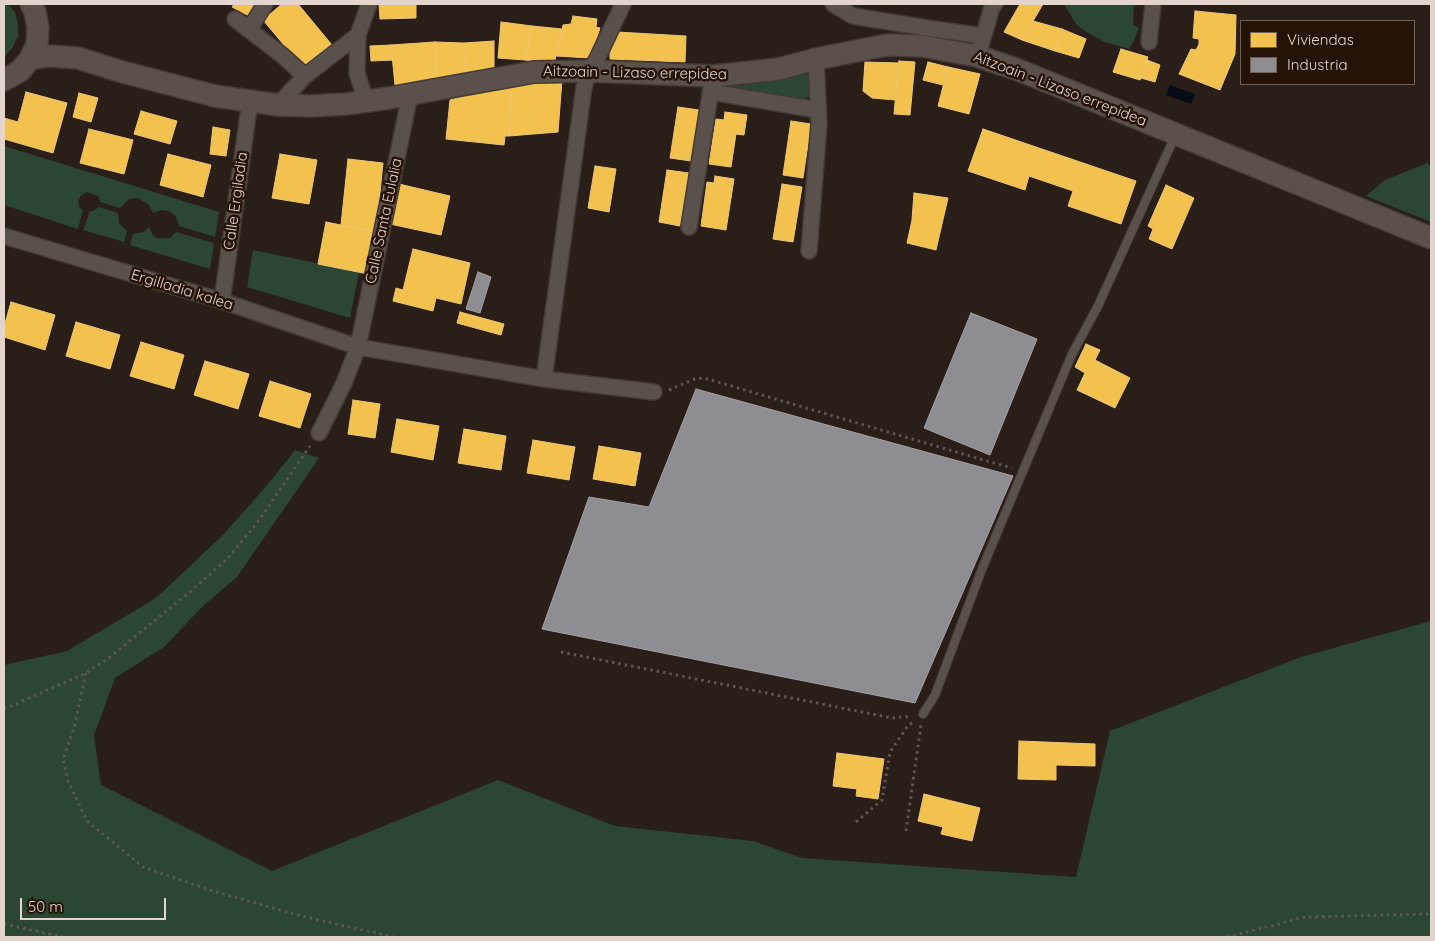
<!DOCTYPE html>
<html>
<head>
<meta charset="utf-8">
<style>
  body { margin:0 }
  #map { position:relative; width:1435px; height:941px; overflow:hidden; background:#291e18; font-family:Quicksand,sans-serif }
  canvas { display:block }
  .frame { position:absolute; inset:0; border:5px solid #e3d4cd; pointer-events:none }
  .legend { position:absolute; left:1240px; top:20px; width:175px; height:65px; box-sizing:border-box; background:#251208; border:1px solid #716057; margin:0; padding:6px 9px; list-style:none; font-size:15px; color:#e3d4cd }
  .legend li { display:flex; align-items:center; gap:10px; height:25px }
  .legend b { width:25px; border:1px solid #716057 }
  .scale { position:absolute; left:20px; top:898px; width:146px; height:22px; box-sizing:border-box; border:2px solid #e3d4cd; border-top:0; padding-left:6px; font-size:15px; line-height:18px; white-space:nowrap; color:#e3d4cd; -webkit-text-stroke:4px #251208; paint-order:stroke }
</style>
</head>
<body>
<div id="map">
<canvas width="1435" height="941"></canvas>
<div class="frame"></div>
<ul class="legend">
<li><b style="height:14px;background:#f2c14e"></b>Viviendas</li>
<li><b style="height:14px;background:#8d8d92"></b>Industria</li>
</ul>
<div class="scale">50 m</div>
</div>
<script>
const ctx = document.querySelector('canvas').getContext('2d');
ctx.lineJoin = 'round';
function paint(path, color) { ctx.fillStyle = color; ctx.fill(path, 'evenodd'); }
const toPath = rows => new Path2D(rows.map(r => 'M' + r).join(''));
function stroke(path, color, width, dash) { ctx.strokeStyle = color; ctx.lineWidth = width; ctx.lineCap = dash ? 'butt' : 'round'; ctx.setLineDash(dash || []); ctx.stroke(path); }
function write(font, color, halo, rows, align = 'center') {
  ctx.font = font + ' Quicksand,sans-serif'; ctx.lineWidth = 5; ctx.setLineDash([]); ctx.textBaseline = 'middle'; ctx.strokeStyle = halo; ctx.fillStyle = color; for (const [text, x, y, turn = 0] of rows) {
    ctx.save(); ctx.translate(x, y); ctx.rotate((+turn || 0) * Math.PI / 180); ctx.textAlign = isNaN(turn) ? turn : align; if (halo) ctx.strokeText(text, 0, 0); ctx.fillText(text, 0, 0); ctx.restore();
  }
}
paint(toPath([
  [4,4,8,4,15,12,18,24,18,36,13,47,4,58],
  [1064,4,1134,4,1133,25,1139,28,1134,40,1129,49,1105,42,1088,33,1076,24],
  [806,74,809,77,809,96,805,100,728,88,726,85,727,84,780,79],
  [4,146,219,212,215,237,179,226,176,217,169,211,161,210,153,213,149,205,138,198,129,199,120,208,100,202,98,196,87,192,82,195,78,200,79,207,83,210,78,229,4,205],
  [1427,163,1431,166,1431,222,1366,196,1385,180],
  [99,207,118,213,119,224,127,231,124,242,83,230,90,211,93,211],
  [149,227,152,234,156,238,170,238,176,232,214,243,210,269,130,245,133,234,144,232],
  [253,250,359,272,350,318,247,287],
  [295,450,319,458,237,577,203,606,164,647,115,678,94,735,101,785,272,871,498,780,615,826,753,841,802,858,1076,877,1110,731,1301,657,1431,621,1431,937,4,937,4,665,67,651,156,598,224,534,269,483]
]), '#2b4632');
paint(toPath([
  [1170,85,1195,94,1191,104,1166,95]
]), '#040d15');
const homes = toPath([
  [234,4,260,4,253,18,232,7,234,4],
  [282,4,298,4,332,45,304,69,263,20,282,4],
  [379,4,416,4,416,18,380,19,379,4],
  [1020,4,1043,4,1022,40,1004,32,1020,4],
  [1195,11,1236,15,1235,54,1220,90,1179,74,1191,49,1196,50,1199,44,1199,39,1193,38,1195,11],
  [573,16,597,19,596,27,600,28,590,58,556,56,563,25,571,24,573,16],
  [1033,21,1062,29,1055,51,1022,40,1033,21],
  [501,22,532,26,525,60,498,58,501,22],
  [532,26,562,29,554,64,525,60,532,26],
  [1062,29,1086,39,1079,58,1055,51,1062,29],
  [617,32,686,36,685,62,610,59,610,45,617,32],
  [494,41,494,72,466,78,464,43,494,41],
  [435,42,437,81,395,85,391,45,435,42],
  [435,42,464,43,466,78,437,81,435,42],
  [391,45,393,60,371,61,370,46,391,45],
  [1121,49,1148,57,1140,80,1113,72,1121,49],
  [1147,60,1160,65,1155,82,1141,78,1147,60],
  [899,61,915,62,910,115,894,114,899,61],
  [865,62,899,63,895,100,872,98,863,91,865,62],
  [928,62,948,67,943,85,923,80,928,62],
  [948,67,980,74,969,114,938,106,948,67],
  [562,80,558,132,509,136,512,83,562,80],
  [512,83,509,136,505,136,504,145,446,139,450,100,512,83],
  [26,92,67,103,53,153,4,139,4,118,18,122,26,92],
  [79,93,98,98,91,122,73,117,79,93],
  [678,107,699,110,691,161,670,158,678,107],
  [141,111,177,121,170,144,134,134,141,111],
  [725,112,747,115,744,135,736,134,731,167,709,164,716,119,724,120,725,112],
  [791,121,811,124,803,178,783,175,791,121],
  [213,127,230,130,226,156,210,154,213,127],
  [89,129,133,140,124,174,80,163,89,129],
  [983,129,1136,181,1121,224,1068,206,1073,191,1029,176,1025,190,968,171,983,129],
  [168,154,211,165,203,197,160,185,168,154],
  [280,154,317,160,309,204,272,198,280,154],
  [348,159,383,163,376,232,341,225,348,159],
  [595,166,616,169,609,212,588,208,595,166],
  [667,170,689,173,680,226,659,222,667,170],
  [715,176,734,179,726,230,701,226,707,182,714,183,715,176],
  [399,184,450,196,441,235,390,224,399,184],
  [782,184,802,187,793,242,773,239,782,184],
  [1166,185,1194,198,1172,249,1149,239,1153,229,1148,226,1166,185],
  [914,193,948,198,936,250,907,243,912,220,914,193],
  [326,222,376,232,368,274,318,264,326,222],
  [413,249,470,263,461,304,436,298,433,311,393,301,396,288,403,290,413,249],
  [11,302,55,315,45,350,4,337,4,327,11,302],
  [460,312,504,324,501,335,457,323,460,312],
  [76,322,120,335,110,369,66,356,76,322],
  [141,342,184,355,174,389,130,376,141,342],
  [1086,344,1100,350,1095,360,1130,378,1115,408,1077,390,1085,373,1075,367,1086,344],
  [205,361,249,374,238,409,194,395,205,361],
  [270,381,311,394,300,428,259,416,270,381],
  [353,400,380,404,375,438,348,434,353,400],
  [397,419,439,426,433,460,391,452,397,419],
  [464,429,506,436,501,470,458,463,464,429],
  [533,440,575,447,569,480,527,473,533,440],
  [599,446,641,453,635,486,593,479,599,446],
  [1019,741,1095,744,1095,766,1056,765,1056,780,1018,779,1019,741],
  [837,753,884,759,878,799,856,796,857,789,833,786,837,753],
  [924,794,980,808,972,841,941,834,943,827,918,821,924,794]
]);
paint(homes, '#f2c14e');
stroke(homes, '#eec774', 1);
const industry = toPath([
  [478,272,491,277,480,313,466,309,478,272],
  [971,313,1037,339,990,455,924,428,971,313],
  [696,389,1013,476,915,703,542,629,589,497,649,507,696,389]
]);
paint(industry, '#8d8d92');
stroke(industry, '#a7a2a4', 1);
const lane = toPath([
  [923,714,935,695,982,569,1072,354,1098,306,1175,136]
]);
const street = toPath([
  [833,4,853,16,933,29,983,36],
  [235,19,283,56,305,76],
  [249,30,265,4],
  [1149,42,1153,4],
  [981,45,992,7,995,4],
  [711,92,818,110],
  [366,101,357,73,358,35,369,4],
  [278,105,305,76,358,35],
  [689,227,713,76],
  [4,236,222,301,358,347,544,379,584,87,589,71,596,61,623,4],
  [809,251,819,124,816,59],
  [222,301,250,101],
  [544,379,654,392],
  [319,433,344,383,358,347,410,95]
]);
const secondary = toPath([
  [30,59,49,56,78,58,119,71,215,96,278,105,311,106,346,104,389,98,534,72,589,71,713,76,779,69,816,59,887,45,922,46,977,56,1016,69,1431,238],
  [4,80,20,71,30,59,37,44,38,27,35,12,31,4]
]);
stroke(lane, '#433a35', 10);
stroke(street, '#433a35', 18);
stroke(secondary, '#433a35', 24);
stroke(toPath([
  [669,390,695,379,704,378,1004,466,1012,467],
  [561,652,892,718,912,716],
  [86,673,74,728,63,759,68,781,87,821,143,867,210,890,301,916,394,937],
  [4,709,86,673,110,657,191,591,226,560,257,523,310,446],
  [856,822,882,800,890,752,907,727,914,721],
  [906,831,921,725],
  [4,924,63,937],
  [1227,937,1305,917,1431,914]
]), '#5f5753', 3, [2.5, 4]);
stroke(lane, '#5a504c', 8);
stroke(street, '#5a504c', 15);
stroke(secondary, '#5c504c', 21);
write('15px', '#e3d4cd', '#251208', [
  ["Aitzoain - Lizaso errepidea",635,73,1],
  ["Aitzoain - Lizaso errepidea",1060,89,21],
  ["Calle Ergiladia",236,201,-82],
  ["Calle Santa Eulalia",384,221,-78],
  ["Ergilladia kalea",182,290,17]
]);
</script>
</body>
</html>
